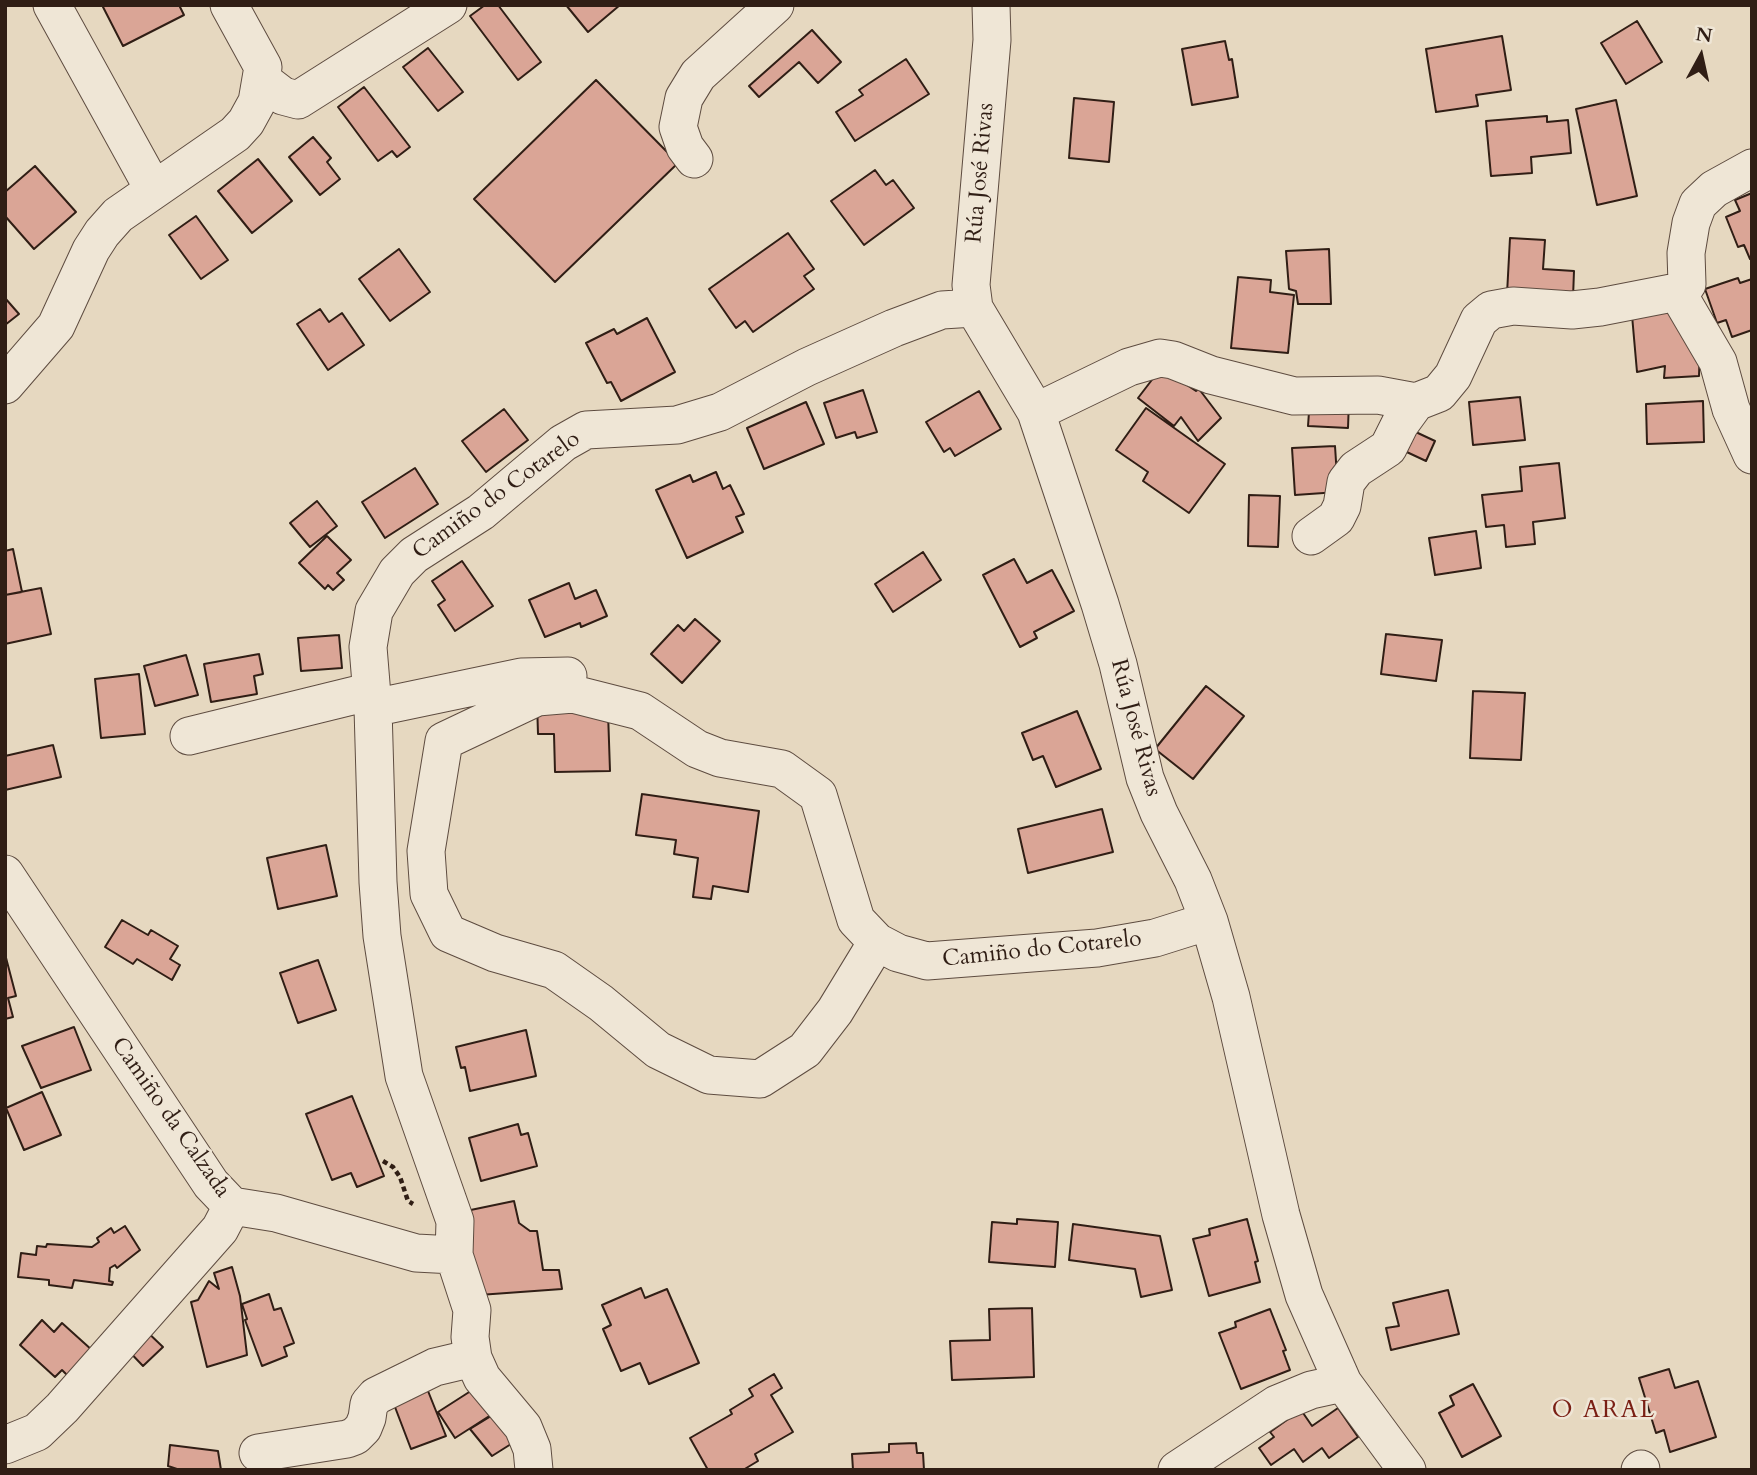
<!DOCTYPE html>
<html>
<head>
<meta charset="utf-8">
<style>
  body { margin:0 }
  #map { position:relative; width:1757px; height:1475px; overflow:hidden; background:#e6d8c0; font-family:Cardo,serif }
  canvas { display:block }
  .frame { position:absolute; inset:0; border:7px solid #301e15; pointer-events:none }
  .north { position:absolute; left:1666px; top:21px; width:70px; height:70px; -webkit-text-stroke:5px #efe6d6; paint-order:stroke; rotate:8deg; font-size:19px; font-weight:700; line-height:28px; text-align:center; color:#301e15 }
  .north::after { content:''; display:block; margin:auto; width:24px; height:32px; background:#301e15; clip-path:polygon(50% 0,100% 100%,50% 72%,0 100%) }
</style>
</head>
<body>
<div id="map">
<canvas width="1757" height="1475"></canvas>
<div class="frame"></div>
<div class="north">N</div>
</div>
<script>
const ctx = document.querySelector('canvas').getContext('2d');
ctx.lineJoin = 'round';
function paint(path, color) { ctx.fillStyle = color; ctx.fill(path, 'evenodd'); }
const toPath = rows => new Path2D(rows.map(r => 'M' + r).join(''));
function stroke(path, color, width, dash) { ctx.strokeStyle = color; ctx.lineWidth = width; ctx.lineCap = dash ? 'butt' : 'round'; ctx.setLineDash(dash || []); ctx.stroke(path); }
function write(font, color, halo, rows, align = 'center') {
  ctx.font = font + ' Cardo,serif'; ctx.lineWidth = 5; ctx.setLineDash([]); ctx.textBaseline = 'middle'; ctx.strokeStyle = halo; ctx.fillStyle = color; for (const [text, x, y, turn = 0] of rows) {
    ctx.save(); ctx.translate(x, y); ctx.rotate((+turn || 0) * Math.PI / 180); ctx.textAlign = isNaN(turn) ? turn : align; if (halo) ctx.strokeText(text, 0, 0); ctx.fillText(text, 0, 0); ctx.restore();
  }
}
const building = toPath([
  [102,5,179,5,184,15,123,46,102,5],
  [485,5,498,5,541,62,518,80,470,16,485,5],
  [566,5,620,5,588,32,566,5],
  [1637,21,1662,62,1626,84,1601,43,1637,21],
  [812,30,841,62,818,83,799,62,759,97,749,86,812,30],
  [1502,36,1511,90,1476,95,1478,106,1436,112,1426,49,1502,36],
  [1225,41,1229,60,1232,59,1238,97,1192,105,1182,49,1225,41],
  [428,48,463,92,438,111,403,67,428,48],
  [906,59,929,94,855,141,836,112,863,95,859,90,906,59],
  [596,80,678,163,555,282,474,199,596,80],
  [364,87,410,147,397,157,392,151,378,161,338,107,364,87],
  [1074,98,1114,102,1109,162,1069,158,1074,98],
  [1616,100,1637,196,1597,205,1576,109,1616,100],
  [1547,116,1547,122,1568,120,1571,153,1531,157,1532,173,1491,176,1486,121,1547,116],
  [313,137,331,158,327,162,340,179,320,195,289,157,313,137],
  [258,159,292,201,252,233,218,191,258,159],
  [35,166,76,212,34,249,5,216,5,192,35,166],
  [875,170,886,185,893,180,914,208,864,245,831,201,875,170],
  [1752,193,1752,259,1750,259,1744,245,1738,247,1726,217,1740,211,1735,200,1752,193],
  [196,216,228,260,201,279,169,235,196,216],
  [788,233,814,269,804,276,814,289,753,332,745,321,736,328,709,289,788,233],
  [1510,238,1545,240,1543,269,1574,271,1573,298,1507,294,1510,238],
  [399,249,430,292,390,321,359,279,399,249],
  [1329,249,1331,304,1298,304,1296,291,1289,289,1286,251,1329,249],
  [1238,277,1271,280,1270,292,1294,295,1288,353,1231,348,1238,277],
  [1738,278,1740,283,1752,279,1752,330,1732,337,1726,320,1717,323,1705,289,1738,278],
  [5,298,19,314,5,325,5,298],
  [1670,298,1700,345,1699,376,1664,378,1665,366,1637,372,1631,304,1670,298],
  [320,309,329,322,342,313,364,345,328,370,297,324,320,309],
  [647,318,675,372,621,401,611,382,607,383,586,343,614,329,617,334,647,318],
  [1161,368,1196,391,1199,389,1221,418,1198,441,1181,417,1174,426,1138,398,1161,368],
  [863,390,877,432,857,438,855,432,836,438,824,403,863,390],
  [979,391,1001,429,955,456,950,448,944,452,926,422,979,391],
  [1520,397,1525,440,1473,445,1469,402,1520,397],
  [1310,398,1349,400,1348,428,1308,426,1310,398],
  [1703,401,1704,442,1647,444,1646,404,1703,401],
  [806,402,824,444,764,469,747,428,806,402],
  [1146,408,1225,464,1189,513,1143,481,1148,472,1116,450,1146,408],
  [504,409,528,440,486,472,462,441,504,409],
  [1405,427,1435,441,1426,461,1396,447,1405,427],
  [1335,446,1338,492,1295,495,1292,448,1335,446],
  [1559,463,1565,518,1533,522,1535,544,1506,547,1504,525,1486,527,1482,495,1522,491,1520,467,1559,463],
  [415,468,438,504,385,538,362,502,415,468],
  [716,472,723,489,730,485,744,514,736,517,743,532,687,558,656,490,690,475,693,482,716,472],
  [1249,495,1280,496,1278,547,1248,546,1249,495],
  [317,501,337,526,310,547,290,523,317,501],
  [1476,531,1481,568,1435,575,1429,538,1476,531],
  [327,536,351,560,337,573,344,580,333,590,328,585,325,589,299,563,327,536],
  [13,549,22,592,5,595,5,551,13,549],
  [923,552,941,580,893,612,875,584,923,552],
  [1014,559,1027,583,1052,570,1074,611,1034,632,1037,638,1020,647,983,575,1014,559],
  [462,561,493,606,455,631,438,605,445,600,432,581,462,561],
  [569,583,575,599,596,590,607,616,581,627,580,623,545,637,529,600,569,583],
  [41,588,51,634,5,644,5,595,41,588],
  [695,619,720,641,682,683,651,654,678,625,684,631,695,619],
  [1386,634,1442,640,1436,681,1381,674,1386,634],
  [339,635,342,668,301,671,298,638,339,635],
  [259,654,263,674,254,676,257,694,211,702,204,664,259,654],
  [186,655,198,695,155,706,144,666,186,655],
  [139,674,145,734,101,738,95,679,139,674],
  [1206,686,1244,716,1193,779,1155,749,1206,686],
  [1473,691,1525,693,1521,760,1470,758,1473,691],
  [537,702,608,712,610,771,555,772,554,734,538,734,537,702],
  [1077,711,1101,769,1056,787,1043,756,1033,760,1022,733,1077,711],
  [53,745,61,777,5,790,5,756,53,745],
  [642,794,759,811,748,892,713,886,711,899,693,897,698,858,674,854,676,840,636,835,642,794],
  [1102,809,1113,852,1028,873,1018,829,1102,809],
  [326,845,337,896,278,909,267,858,326,845],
  [122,920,148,935,151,930,178,946,170,959,180,965,172,980,137,959,133,964,105,947,122,920],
  [5,954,16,996,8,998,13,1017,5,1019,5,954],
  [318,960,336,1010,298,1023,280,973,318,960],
  [74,1027,91,1070,41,1088,22,1046,74,1027],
  [526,1030,536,1076,470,1091,465,1067,461,1068,456,1047,526,1030],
  [42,1092,61,1135,24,1150,6,1108,42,1092],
  [352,1096,384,1176,357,1187,351,1173,332,1180,306,1114,352,1096],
  [518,1124,521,1135,528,1133,537,1166,481,1181,469,1138,518,1124],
  [514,1201,519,1223,530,1231,537,1231,543,1270,559,1270,562,1289,479,1295,461,1212,514,1201],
  [1017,1219,1058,1222,1055,1267,989,1262,992,1222,1017,1224,1017,1219],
  [1247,1219,1258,1261,1255,1262,1260,1282,1209,1296,1193,1239,1210,1235,1209,1229,1247,1219],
  [1073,1224,1160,1236,1172,1290,1141,1297,1135,1269,1069,1260,1073,1224],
  [125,1226,140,1250,117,1268,115,1265,110,1268,109,1281,113,1282,112,1285,74,1280,72,1288,49,1285,49,1280,18,1277,21,1253,36,1255,37,1246,46,1247,47,1244,92,1247,99,1242,97,1238,111,1228,114,1233,125,1226],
  [232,1267,240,1296,247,1355,207,1367,191,1302,198,1300,209,1281,219,1289,214,1273,232,1267],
  [641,1288,645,1298,667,1289,699,1363,649,1384,640,1363,621,1371,603,1329,611,1325,602,1305,641,1288],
  [1448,1290,1459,1334,1391,1350,1386,1328,1399,1326,1393,1303,1448,1290],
  [269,1294,274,1310,281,1308,294,1343,284,1347,287,1356,262,1366,245,1320,247,1319,242,1304,269,1294],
  [1032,1308,1034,1377,952,1380,950,1341,990,1340,989,1309,1032,1308],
  [1270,1309,1286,1350,1283,1351,1290,1370,1241,1389,1219,1333,1236,1327,1235,1322,1270,1309],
  [42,1320,54,1332,62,1323,93,1351,69,1377,62,1370,55,1377,20,1345,42,1320],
  [142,1327,163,1347,143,1366,123,1345,142,1327],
  [1669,1369,1675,1388,1698,1381,1716,1437,1670,1452,1664,1430,1656,1433,1639,1378,1669,1369],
  [774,1374,782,1388,771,1395,793,1432,755,1454,758,1461,743,1470,708,1470,690,1438,732,1414,730,1410,753,1396,749,1389,774,1374],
  [424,1381,446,1436,411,1449,390,1394,424,1381],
  [1473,1384,1501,1436,1462,1457,1439,1413,1454,1405,1450,1396,1473,1384],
  [477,1387,494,1413,455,1438,438,1412,477,1387],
  [1338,1408,1358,1437,1329,1458,1322,1448,1303,1462,1294,1449,1271,1465,1259,1448,1274,1437,1270,1432,1301,1410,1312,1426,1338,1408],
  [496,1413,519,1439,492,1456,470,1429,496,1413],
  [916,1443,917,1453,923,1453,924,1470,853,1470,852,1454,889,1452,889,1444,916,1443],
  [170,1445,218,1451,221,1470,180,1470,168,1466,170,1445]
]);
paint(building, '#daa596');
stroke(building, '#301e15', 2);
const street = toPath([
  [52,5,154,190],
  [991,5,992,40,971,285,974,308,1036,412,1100,604,1118,664,1145,778,1159,813,1193,880,1209,921,1231,997,1281,1215,1304,1295,1343,1383,1407,1470],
  [262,80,283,96,298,100,448,5],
  [694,159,685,147,678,127,684,98,698,75,775,5],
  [1677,292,1718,362,1731,409,1752,455],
  [5,385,56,326,91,250,102,233,118,215,235,134,246,122,257,102,263,67,229,5],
  [1036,412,1129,367,1160,358,1173,360,1211,375,1294,396,1378,395,1416,402,1439,393,1453,376,1479,320,1491,310,1513,306,1572,310,1600,307,1677,292,1687,284,1686,253,1691,223,1698,204,1714,189,1752,168],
  [1311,536,1336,518,1342,506,1346,482,1356,469,1388,448,1400,424,1416,402],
  [373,708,521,677,568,676],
  [189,736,372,691],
  [5,874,211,1184,232,1206,276,1213,416,1253,454,1255],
  [877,942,835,1011,805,1050,760,1079,709,1075,658,1050,601,1003,554,970,495,953,448,933,429,894,426,851,444,741,537,697,573,694,640,711,697,749,720,758,782,769,818,795,856,920,877,942,898,953,927,961,1097,948,1155,938,1209,921],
  [5,1445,37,1432,62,1408,220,1229,232,1206],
  [258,1453,347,1439,355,1436,363,1428,367,1418,369,1404,376,1396,435,1367,473,1358],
  [534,1470,532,1449,523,1427,482,1378,473,1358,470,1337,472,1310,454,1255,455,1221,404,1076,382,936,378,882,373,708,368,647,374,611,397,572,414,555,481,512,563,443,586,430,677,425,720,412,807,367,894,328,942,310,974,308],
  [1177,1470,1277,1404,1311,1390,1343,1383],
  [1640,1470,1641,1469]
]);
stroke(street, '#5e4c40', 39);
stroke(toPath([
  [383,1161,393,1167,400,1177,408,1201,413,1204]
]), '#301e15', 4.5, [5, 3.5]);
stroke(street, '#efe6d6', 37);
write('23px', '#301e15', '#efe6d6', [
  ["Rúa José Rivas",981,173,-85],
  ["Camiño do Cotarelo",497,496,-36],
  ["Rúa José Rivas",1135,728,75],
  ["Camiño do Cotarelo",1042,950,-6],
  ["Camiño da Calzada",170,1118,55]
]);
ctx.letterSpacing = '2px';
write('24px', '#7a1f14', '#efe6d6', [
  ["O ARAL",1604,1411]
]);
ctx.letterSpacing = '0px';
</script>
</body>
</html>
